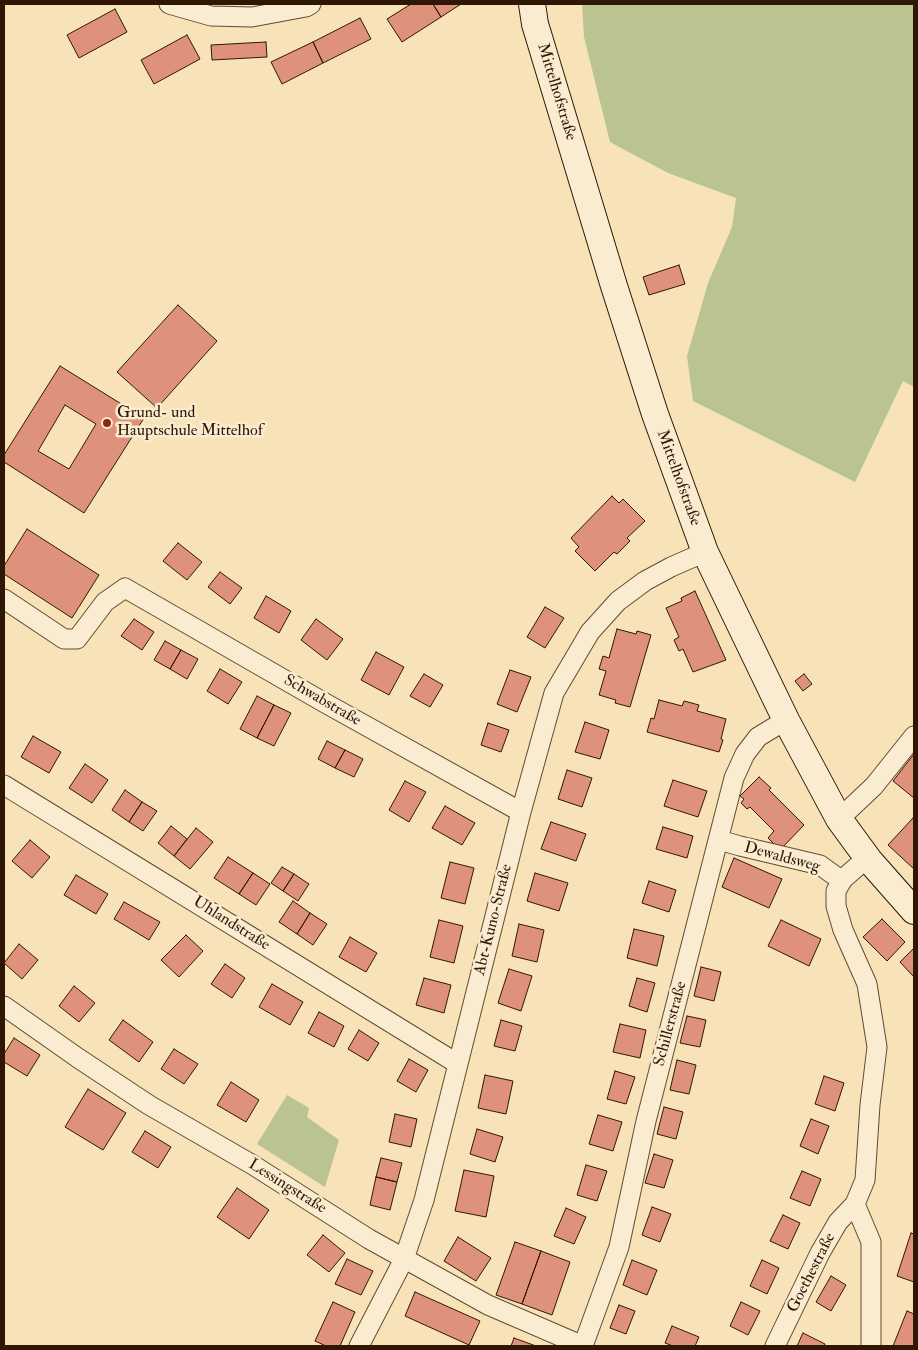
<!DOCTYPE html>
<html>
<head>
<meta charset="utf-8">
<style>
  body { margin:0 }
  #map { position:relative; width:918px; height:1350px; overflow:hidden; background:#f8e2b7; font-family:"IM FELL Double Pica",serif }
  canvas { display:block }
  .frame { position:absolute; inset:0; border:5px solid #301705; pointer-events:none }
</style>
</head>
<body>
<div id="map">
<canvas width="918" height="1350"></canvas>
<div class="frame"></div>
</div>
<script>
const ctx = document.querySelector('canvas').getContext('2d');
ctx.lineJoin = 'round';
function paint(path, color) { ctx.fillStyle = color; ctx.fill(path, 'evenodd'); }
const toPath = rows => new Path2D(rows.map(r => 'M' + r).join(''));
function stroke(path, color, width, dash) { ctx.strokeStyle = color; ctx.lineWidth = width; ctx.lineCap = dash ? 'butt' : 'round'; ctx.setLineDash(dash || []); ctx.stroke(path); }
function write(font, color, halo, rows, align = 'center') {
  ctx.font = font + ' "IM FELL Double Pica",serif'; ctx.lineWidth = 5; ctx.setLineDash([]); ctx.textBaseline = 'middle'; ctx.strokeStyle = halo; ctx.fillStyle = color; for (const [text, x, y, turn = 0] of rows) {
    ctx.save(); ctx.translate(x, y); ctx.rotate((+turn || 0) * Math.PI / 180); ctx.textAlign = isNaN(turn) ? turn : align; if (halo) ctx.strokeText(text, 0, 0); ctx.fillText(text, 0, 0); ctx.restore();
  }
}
paint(toPath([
  [582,4,914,4,914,387,903,381,855,482,693,401,687,356,708,283,732,227,736,198,668,173,610,142,584,37],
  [287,1095,309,1108,307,1117,339,1140,325,1187,257,1144]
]), '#b9c491');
const building = toPath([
  [411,4,433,4,441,17,402,42,387,19,411,4],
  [433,4,461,4,441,17,433,4],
  [115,9,127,32,79,58,67,35,115,9],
  [360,18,371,39,323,63,313,42,360,18],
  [187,35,200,59,154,84,141,60,187,35],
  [266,42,267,57,212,60,211,45,266,42],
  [313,42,323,63,282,84,271,62,313,42],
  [679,265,685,284,649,295,643,277,679,265],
  [178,305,217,341,157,408,117,372,178,305],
  [60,366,144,418,84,513,4,462,4,455,60,366],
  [65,405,96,424,69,469,38,451,65,405],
  [612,496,619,503,623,499,645,521,627,538,630,541,617,554,614,552,595,571,575,551,579,547,571,538,612,496],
  [27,529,99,575,72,618,4,574,4,566,27,529],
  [178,543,202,562,187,580,163,561,178,543],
  [220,572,242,588,230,604,208,587,220,572],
  [695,591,726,660,693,672,683,649,679,651,674,640,679,637,666,608,682,601,681,598,695,591],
  [266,596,291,611,279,633,254,618,266,596],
  [545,607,564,618,545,648,527,637,545,607],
  [134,619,154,632,142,650,121,636,134,619],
  [316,619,343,639,327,660,301,640,316,619],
  [617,629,636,634,637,631,651,635,630,707,615,703,616,700,599,695,606,671,599,669,603,656,609,658,617,629],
  [165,641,181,650,170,669,154,660,165,641],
  [181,650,198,659,187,679,170,669,181,650],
  [376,652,404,667,389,695,361,680,376,652],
  [220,669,242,682,228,704,207,691,220,669],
  [510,670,531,677,517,712,497,704,510,670],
  [424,674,443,685,430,707,410,696,424,674],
  [804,674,812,684,803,691,795,681,804,674],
  [257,696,274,705,257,738,240,729,257,696],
  [659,700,682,706,684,701,699,705,697,711,726,719,721,739,723,740,719,752,647,732,651,718,654,719,659,700],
  [274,705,291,713,274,746,257,738,274,705],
  [585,722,609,730,600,759,575,752,585,722],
  [488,723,509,730,501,752,481,745,488,723],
  [33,736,61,752,49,773,21,757,33,736],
  [327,741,345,750,335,768,318,759,327,741],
  [345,750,363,759,354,777,335,768,345,750],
  [914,754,914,798,893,781,914,754],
  [85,764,108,780,92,803,69,788,85,764],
  [567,770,592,778,582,807,558,799,567,770],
  [759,777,771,788,769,790,804,825,780,850,768,838,774,831,750,807,747,809,741,803,744,799,740,796,759,777],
  [673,780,707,791,698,817,664,806,673,780],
  [405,781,426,792,409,822,389,810,405,781],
  [125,790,142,802,129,822,112,810,125,790],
  [142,802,157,811,143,831,129,822,142,802],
  [445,806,475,823,462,845,432,828,445,806],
  [913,818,914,819,914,869,888,845,913,818],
  [551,822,586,834,576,861,541,849,551,822],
  [171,826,187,839,174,856,158,843,171,826],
  [663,827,693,836,687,858,656,849,663,827],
  [196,828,213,842,190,869,174,856,196,828],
  [30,840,50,857,32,878,12,861,30,840],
  [228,857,253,873,239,894,214,878,228,857],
  [734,858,782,879,769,908,722,887,734,858],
  [450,862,474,868,465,904,441,898,450,862],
  [282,867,294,874,283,891,271,883,282,867],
  [253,873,270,884,256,905,239,894,253,873],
  [535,873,568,883,559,911,527,901,535,873],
  [294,874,309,884,298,901,283,891,294,874],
  [76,875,108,894,96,914,64,895,76,875],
  [649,881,676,890,669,912,642,903,649,881],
  [293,901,310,913,297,934,279,922,293,901],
  [124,902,160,922,149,940,114,919,124,902],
  [310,913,327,924,313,945,297,934,310,913],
  [882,919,905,942,887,961,863,937,882,919],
  [439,920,463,926,454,963,430,957,439,920],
  [781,920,821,939,809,966,768,946,781,920],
  [519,924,544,930,537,962,512,956,519,924],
  [634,929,664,936,657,966,627,958,634,929],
  [186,935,203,951,179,977,161,960,186,935],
  [350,937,377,953,366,972,339,957,350,937],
  [19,944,38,960,22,979,4,963,19,944],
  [914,948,914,977,900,962,914,948],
  [225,964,245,978,232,998,211,984,225,964],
  [701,967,721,972,714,1001,694,996,701,967],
  [509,969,532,976,521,1011,498,1003,509,969],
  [424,978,451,985,444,1013,416,1005,424,978],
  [637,978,655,983,647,1012,629,1006,637,978],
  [272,984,303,1002,290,1025,259,1007,272,984],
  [74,986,95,1003,79,1022,59,1006,74,986],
  [319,1012,344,1026,334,1047,308,1033,319,1012],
  [687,1016,706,1020,700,1047,680,1043,687,1016],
  [123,1020,153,1042,139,1062,109,1040,123,1020],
  [501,1020,522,1026,515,1051,494,1046,501,1020],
  [620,1024,646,1030,640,1058,613,1052,620,1024],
  [359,1030,379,1043,368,1061,348,1049,359,1030],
  [14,1038,40,1055,27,1076,4,1062,4,1054,14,1038],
  [174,1049,198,1064,184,1084,161,1069,174,1049],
  [409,1059,428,1070,416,1092,397,1081,409,1059],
  [677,1060,696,1065,689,1094,670,1090,677,1060],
  [615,1071,635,1077,626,1104,607,1099,615,1071],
  [485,1075,513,1081,506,1114,478,1108,485,1075],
  [824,1076,844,1083,835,1111,815,1104,824,1076],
  [231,1082,259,1100,246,1122,217,1105,231,1082],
  [88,1089,126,1113,103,1150,65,1127,88,1089],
  [664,1107,683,1112,676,1139,657,1134,664,1107],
  [395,1114,417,1119,411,1147,389,1142,395,1114],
  [598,1115,622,1122,613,1151,589,1144,598,1115],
  [811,1119,829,1126,818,1154,800,1146,811,1119],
  [477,1129,503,1137,495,1162,470,1154,477,1129],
  [145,1131,171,1147,158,1168,132,1152,145,1131],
  [654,1154,673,1160,664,1188,645,1183,654,1154],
  [381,1158,402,1163,397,1182,376,1177,381,1158],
  [586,1165,607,1171,597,1201,577,1195,586,1165],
  [464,1170,494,1176,486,1217,455,1211,464,1170],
  [802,1171,821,1179,810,1206,790,1198,802,1171],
  [376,1177,397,1182,390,1210,370,1205,376,1177],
  [237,1188,269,1210,249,1239,217,1217,237,1188],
  [652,1207,671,1214,660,1242,642,1235,652,1207],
  [566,1208,586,1217,574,1244,554,1236,566,1208],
  [783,1215,800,1223,788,1249,770,1241,783,1215],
  [911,1233,914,1234,914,1282,897,1276,911,1233],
  [323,1235,345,1253,329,1272,307,1255,323,1235],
  [458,1237,491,1258,476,1281,444,1261,458,1237],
  [515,1242,541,1251,522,1304,496,1295,515,1242],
  [541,1251,570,1262,552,1315,522,1304,541,1251],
  [347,1259,373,1271,361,1295,335,1284,347,1259],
  [632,1260,657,1270,647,1295,623,1285,632,1260],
  [762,1260,779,1268,767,1294,750,1286,762,1260],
  [831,1276,846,1285,831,1311,816,1302,831,1276],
  [415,1292,480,1321,469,1345,405,1316,415,1292],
  [333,1302,355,1312,340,1346,326,1346,315,1341,333,1302],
  [741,1302,760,1311,748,1335,730,1326,741,1302],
  [619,1305,635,1311,626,1334,610,1328,619,1305],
  [907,1311,914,1314,914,1346,893,1346,907,1311],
  [672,1326,699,1337,695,1346,673,1346,665,1343,672,1326],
  [803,1333,825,1344,824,1346,797,1346,803,1333],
  [514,1338,536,1346,511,1346,514,1338]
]);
paint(building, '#df927b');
stroke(building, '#301705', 1);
const street = toPath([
  [169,4,211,16,252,17,306,7,311,4],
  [4,599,64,639,77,639,105,602,125,588,325,703,521,812],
  [4,785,458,1064],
  [839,819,874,786,914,736],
  [719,840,740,846,820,865,842,881],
  [867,858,843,879,836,891,836,906,843,930,867,984,877,1047,870,1105,865,1180,855,1204,871,1242,871,1346],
  [4,1006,78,1058,149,1105,253,1165,369,1239,488,1305,583,1346],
  [359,1346,404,1259,424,1200,521,812,554,693,590,632,618,601,645,581,671,567,705,552],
  [583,1346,619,1247,646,1121,734,778,745,754,758,737,786,720],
  [775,1346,820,1253,838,1222,855,1204]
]);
const secondary = toPath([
  [532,4,535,24,614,286,655,414,705,552,786,720,839,819,869,860,914,911]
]);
stroke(street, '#624a32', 21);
stroke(secondary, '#301705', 28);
stroke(street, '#faecd0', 19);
stroke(secondary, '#faecd0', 26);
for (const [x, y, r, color] of [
  [107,423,5,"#8f2418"]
]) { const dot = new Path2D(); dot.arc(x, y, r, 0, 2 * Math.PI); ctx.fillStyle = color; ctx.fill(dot); stroke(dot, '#faecd0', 2); }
write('16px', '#301705', '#faecd0', [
  ["Mittelhofstraße",556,92,73],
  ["Mittelhofstraße",678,478,70],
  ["Schwabstraße",322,701,30],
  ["Dewaldsweg",782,858,15],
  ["Abt-Kuno-Straße",494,920,-76],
  ["Uhlandstraße",231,924,32],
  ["Schillerstraße",671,1024,-75],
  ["Lessingstraße",287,1187,32],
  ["Goethestraße",812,1273,-63]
]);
write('16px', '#301705', '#faecd0', [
  ["Grund- und",117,414],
  ["Hauptschule Mittelhof",117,432]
], 'left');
</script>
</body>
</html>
